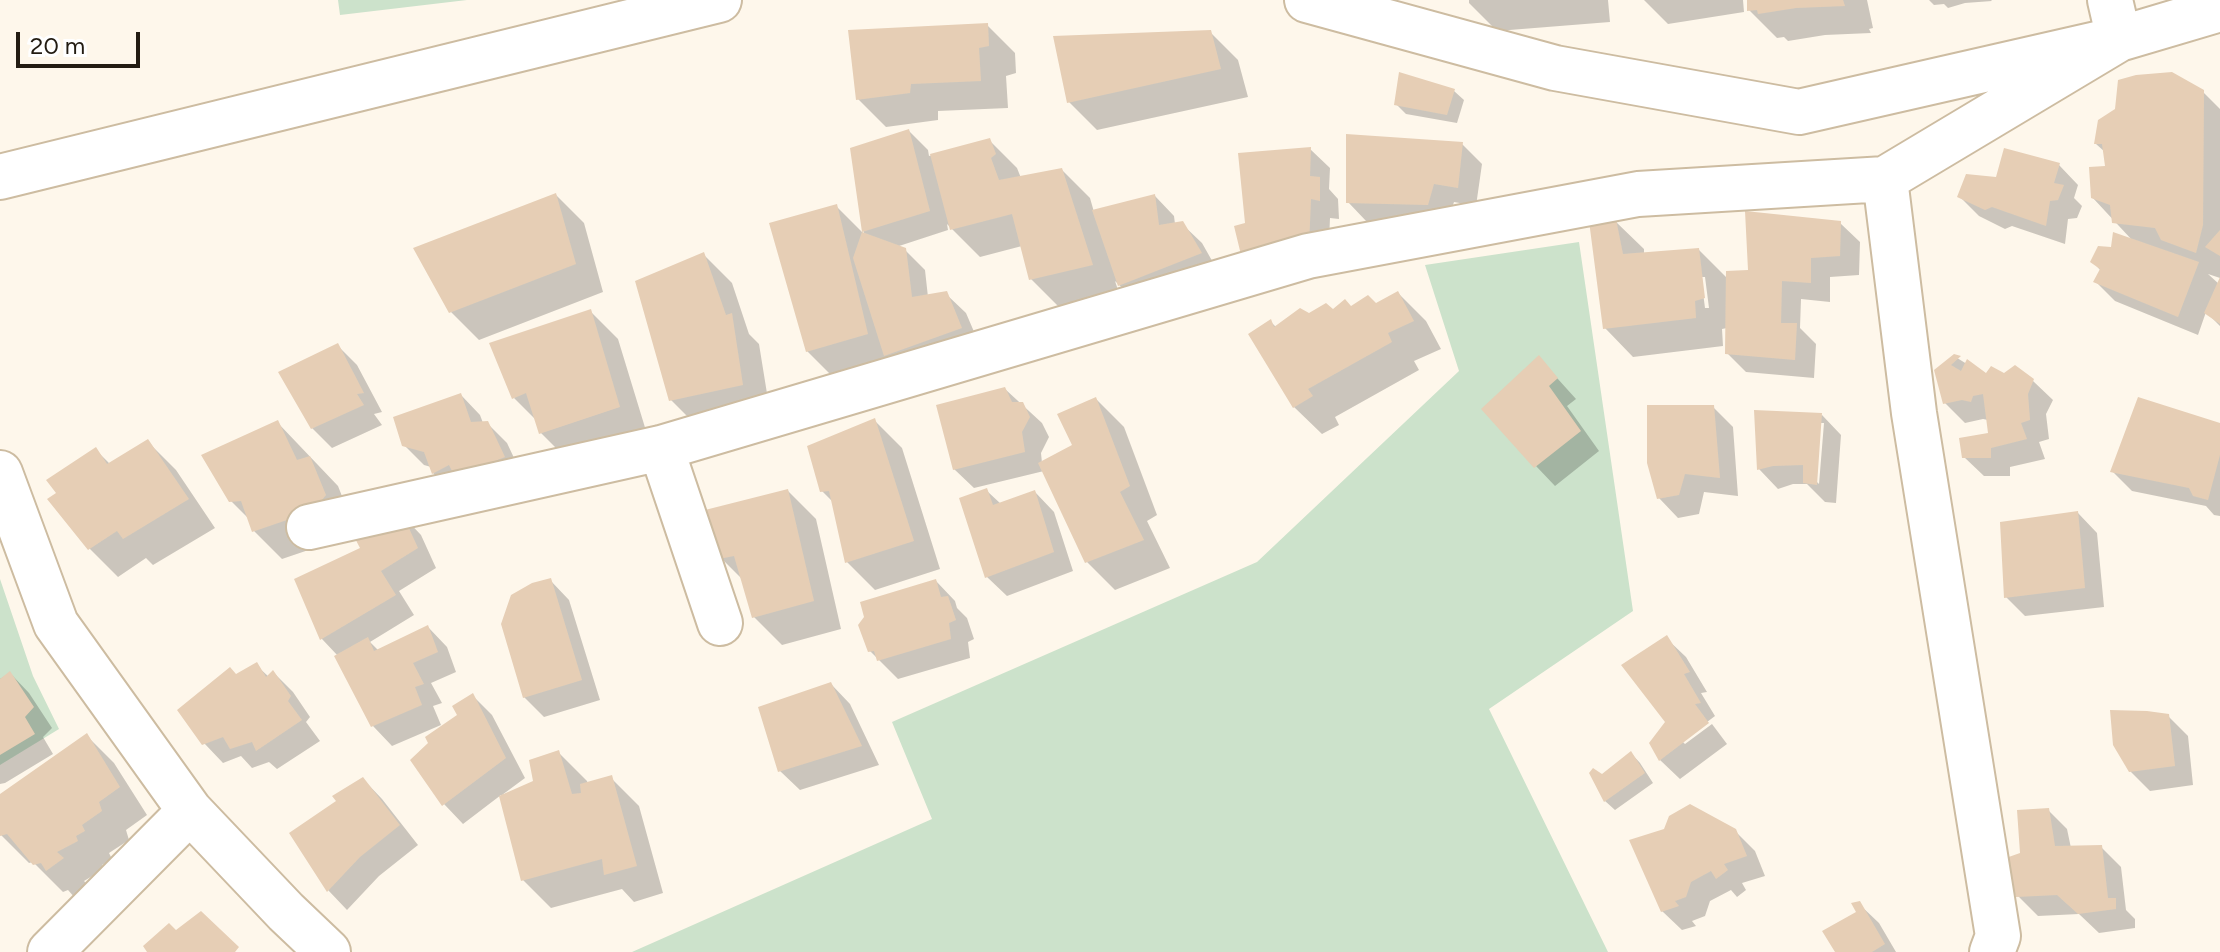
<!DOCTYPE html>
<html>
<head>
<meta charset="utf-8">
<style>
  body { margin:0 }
  #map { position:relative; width:2220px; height:952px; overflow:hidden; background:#fef7eb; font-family:Figtree,sans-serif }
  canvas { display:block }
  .scale { position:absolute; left:16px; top:32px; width:124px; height:36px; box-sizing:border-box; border:4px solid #231c12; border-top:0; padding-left:10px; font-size:24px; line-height:28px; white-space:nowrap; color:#231c12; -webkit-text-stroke:6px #fff; paint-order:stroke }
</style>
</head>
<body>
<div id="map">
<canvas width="2220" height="952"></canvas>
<div class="scale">20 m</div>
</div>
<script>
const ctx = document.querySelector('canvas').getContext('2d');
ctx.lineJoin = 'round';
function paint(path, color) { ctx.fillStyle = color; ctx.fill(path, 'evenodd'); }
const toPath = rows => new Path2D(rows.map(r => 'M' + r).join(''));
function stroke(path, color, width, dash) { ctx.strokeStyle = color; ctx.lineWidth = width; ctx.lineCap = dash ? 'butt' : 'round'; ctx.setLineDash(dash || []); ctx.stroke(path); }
paint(toPath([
  [338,0,467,0,340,15],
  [1579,242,1633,611,1489,709,1608,952,632,952,932,819,892,722,1257,562,1459,371,1425,265],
  [0,579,33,676,59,729,0,765]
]), '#cce2cb');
paint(toPath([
  [1469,0,1608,0,1610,22,1497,31,1469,3],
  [1644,0,1743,0,1744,12,1668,24],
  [1749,0,1867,0,1873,28,1869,29,1871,33,1825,35,1788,41,1784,37,1777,38,1749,10],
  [1929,0,1991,0,1992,1,1965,3,1948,8,1944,4,1934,5],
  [987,25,1015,53,1016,73,1006,76,1008,108,938,111,938,120,886,127,858,99],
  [1210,32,1238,60,1248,97,1097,130,1069,102],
  [1454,91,1464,100,1457,123,1406,114,1396,104],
  [2203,92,2220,109,2220,278,2208,274,2219,284,2220,282,2220,326,2206,312,2198,335,2115,301,2096,282,2101,271,2092,261,2132,240,2092,197,2107,167,2105,152,2096,144],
  [909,131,928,150,929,156,989,140,1017,168,1021,178,1062,170,1090,198,1094,212,1155,196,1174,216,1175,224,1182,224,1202,243,1219,273,1139,304,1115,281,1119,293,1059,307,1031,279,1022,246,980,257,947,224,948,230,896,247,905,250,925,270,928,297,946,294,966,313,981,348,835,379,807,351,836,206,864,234,852,150],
  [1462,144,1482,164,1476,206,1454,202,1447,223,1367,222,1348,202],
  [1310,149,1330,168,1329,189,1338,199,1339,219,1330,218,1328,265,1247,225],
  [2059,165,2078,185,2074,198,2082,206,2077,218,2068,219,2065,244,2012,226,2005,229,1979,216,1960,197],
  [556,195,584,223,603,292,479,340,451,312],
  [1615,221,1644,249,1644,254,1699,250,1728,279,1751,272,1840,223,1860,242,1859,275,1830,277,1830,302,1801,299,1800,328,1816,344,1814,378,1746,372,1727,353,1727,328,1722,329,1723,346,1633,357,1605,328],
  [1701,277,1705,277,1709,308,1705,308],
  [704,255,732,283,749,334,759,344,770,412,699,428,671,400],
  [1398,293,1426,321,1441,349,1414,361,1419,370,1335,417,1339,425,1322,434,1294,407,1271,322,1276,327,1309,316,1377,306],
  [590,311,618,339,647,434,569,461,541,433,537,421,514,398],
  [337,345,357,365,382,412,374,414,382,425,332,448,312,428],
  [1954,356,1986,376,2033,381,2053,400,2046,414,2049,439,2039,442,2045,459,2010,467,2010,476,1984,476,1964,457,1990,434,1988,420,1983,419,1965,423,1945,403,1937,371],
  [1539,358,1576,399,1567,406,1599,451,1555,486,1536,466],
  [1005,389,1042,423,1049,437,1041,453,1042,463,1075,446,1096,399,1124,427,1157,515,1147,521,1170,568,1115,590,1087,562,1044,471,974,488,954,469],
  [461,395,480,415,483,423,487,423,507,443,523,477,453,493,433,473,431,467,424,465,404,445],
  [1713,407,1733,427,1738,496,1704,492,1699,514,1678,518,1659,498],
  [1822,415,1841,435,1836,503,1825,502,1807,484,1793,484,1778,489,1759,469],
  [1820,423,1824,423,1819,484,1815,480],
  [874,420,902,448,940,569,875,590,847,562,833,502,822,491],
  [277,422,338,486,353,524,341,539,282,559,254,531,250,520,230,500],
  [2220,425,2220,516,2214,515,2206,506,2132,491,2113,472],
  [148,442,176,470,215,528,153,565,146,558,118,577,90,549,50,499,59,494,96,450,110,464],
  [788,491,816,519,841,629,782,645,754,617,744,581,721,558],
  [987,491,1001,504,1035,492,1054,512,1073,571,1007,596,987,577],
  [2078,513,2097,533,2104,607,2025,616,2006,597],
  [402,515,421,535,436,568,399,591,414,615,370,642,379,651,428,627,447,647,456,672,431,683,442,703,433,706,441,725,392,746,373,726,338,656,322,639,297,580,363,549],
  [550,580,569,600,600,700,544,717,524,697],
  [936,581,955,601,957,608,967,618,974,639,968,642,970,658,898,679,870,651,866,617],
  [1666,638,1686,657,1707,692,1701,693,1715,716,1682,741,1685,744,1712,724,1727,744,1680,779,1660,760,1668,722],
  [256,665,269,677,274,673,293,692,310,717,306,722,320,741,277,769,269,762,252,768,241,756,223,763,204,743,236,676],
  [10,673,29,693,52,728,43,737,53,754,5,783,0,784,0,679],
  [831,684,850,704,879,765,800,790,780,771],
  [472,695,492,715,525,778,502,795,536,782,559,753,587,781,588,784,611,778,639,806,663,893,634,902,622,889,551,908,523,880,501,795,463,824,444,804,460,715],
  [2168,716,2188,736,2193,785,2150,791,2130,771],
  [86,735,114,763,147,815,126,830,129,840,109,853,112,859,102,865,104,869,84,881,90,887,75,898,68,890,63,892,33,862,29,863,1,835,0,797],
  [1631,753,1640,763,1653,783,1615,810,1605,801],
  [363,779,382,799,418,845,379,876,347,910,328,890,339,801],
  [2048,810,2067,829,2071,848,2101,847,2121,867,2126,910,2135,919,2135,928,2099,933,2079,914,2038,916,2018,896,2022,855],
  [1665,830,1735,831,1755,851,1765,876,1742,883,1746,890,1737,897,1731,890,1710,901,1705,916,1692,921,1696,926,1682,930,1662,911],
  [1859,904,1879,923,1896,952,1837,952,1859,913]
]), '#0003');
paint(toPath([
  [1747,0,1843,0,1845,6,1796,8,1758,14,1757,10,1747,11],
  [988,23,989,46,979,48,981,81,911,84,910,93,856,100,848,30],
  [1211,30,1221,69,1067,103,1053,36],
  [1399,72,1455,89,1447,115,1394,105],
  [2172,72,2204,90,2203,225,2196,253,2161,240,2155,228,2112,223,2110,205,2091,198,2089,167,2105,166,2102,144,2094,144,2098,120,2115,109,2118,80,2136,75],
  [909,129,930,211,862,232,906,248,912,297,947,291,962,328,884,356,853,258,862,232,850,148],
  [1346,134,1463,142,1458,188,1434,184,1428,205,1346,203],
  [990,138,996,154,991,158,999,180,1062,168,1093,265,1029,280,1012,214,950,230,930,154],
  [1311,147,1310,176,1320,177,1320,201,1311,199,1309,246,1242,259,1234,226,1245,223,1238,153],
  [2004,148,2060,163,2054,183,2064,185,2058,200,2050,201,2046,226,1992,207,1985,210,1957,197,1966,174,1996,177],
  [556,193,576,264,449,313,413,248],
  [1155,194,1159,225,1183,221,1202,253,1118,286,1092,210],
  [837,204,868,334,806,352,769,223],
  [1745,211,1841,221,1840,256,1811,258,1811,283,1782,281,1781,323,1797,323,1795,360,1725,354,1726,271,1748,270],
  [1616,219,1623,254,1699,248,1705,298,1695,301,1696,318,1603,329,1589,221],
  [2220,230,2220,256,2205,247],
  [2113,232,2199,262,2178,317,2093,282,2100,269,2090,262,2098,246,2111,247],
  [704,252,726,315,732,313,743,385,669,401,635,281],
  [2220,277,2220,324,2204,313],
  [1398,291,1414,321,1388,333,1392,342,1308,389,1313,396,1293,408,1248,334,1271,319,1274,327,1300,308,1309,313,1326,303,1333,309,1345,299,1351,306,1368,295,1376,303],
  [591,309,620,407,539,434,526,393,512,399,489,343],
  [338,343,364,393,357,394,364,405,311,429,278,372],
  [1954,354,1961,356,1951,365,1961,371,1967,359,1986,373,1991,366,2004,373,2015,365,2034,379,2028,394,2030,420,2021,423,2027,439,1991,448,1991,458,1962,458,1959,438,1988,433,1983,394,1973,396,1971,402,1962,400,1943,404,1934,370],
  [1539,355,1558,378,1549,386,1581,431,1534,468,1481,409],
  [1005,387,1012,402,1023,402,1030,417,1022,432,1025,452,953,470,936,405],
  [461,393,471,422,488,421,505,457,455,477,449,465,432,474,424,452,402,446,393,417],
  [1096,397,1130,486,1120,492,1144,540,1085,563,1038,463,1072,445,1057,414],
  [2138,397,2220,423,2220,455,2208,500,2193,496,2189,488,2110,472],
  [1647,405,1714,405,1720,478,1685,474,1679,495,1657,499,1647,463],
  [1754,410,1822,413,1817,485,1803,483,1803,465,1773,466,1757,470],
  [875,418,914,541,845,563,829,491,820,492,807,446],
  [278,420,297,460,310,456,326,495,313,511,252,532,241,501,229,502,201,455],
  [148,439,189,499,123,539,117,531,88,550,47,499,56,493,46,480,96,447,107,464],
  [987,488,993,505,1035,490,1054,552,985,578,959,498],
  [788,489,814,601,752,618,734,556,719,559,705,510],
  [2078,511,2085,588,2004,598,2000,522],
  [402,513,418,548,381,571,396,595,320,640,294,579,360,548,349,527],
  [551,578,582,680,523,698,501,624,511,595,532,583],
  [936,579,941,597,948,596,956,620,949,623,951,639,877,661,874,651,868,652,858,625,864,617,860,602],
  [428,625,438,652,413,663,424,684,415,687,422,705,371,727,334,656,368,637,374,651],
  [1667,635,1690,672,1684,674,1701,703,1695,704,1709,723,1659,761,1649,743,1665,722,1621,665],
  [257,662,266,677,273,670,291,696,288,701,302,720,256,751,252,742,230,749,223,737,202,745,177,710,230,667,236,674],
  [10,671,34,707,25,717,35,734,0,755,0,679],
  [831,682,862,746,778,772,758,707],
  [473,693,506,758,442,806,410,760,428,743,425,737,457,715,452,706],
  [2110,710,2147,711,2169,714,2175,766,2129,772,2113,745],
  [87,733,120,787,99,802,102,811,82,825,85,831,76,836,78,841,57,852,64,858,46,871,41,863,33,865,7,834,0,836,0,794],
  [559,750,572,794,581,793,580,784,612,775,637,866,604,875,602,859,521,881,499,796,533,781,529,760],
  [1631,751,1645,773,1604,802,1589,773,1593,768,1602,774],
  [363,777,400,825,360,857,327,892,289,833,336,801,332,796],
  [1690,804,1736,829,1747,856,1724,864,1728,870,1716,879,1711,871,1691,882,1686,897,1675,901,1679,906,1661,912,1629,840,1664,829,1669,816],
  [2049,808,2055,846,2102,845,2108,898,2116,898,2116,909,2078,914,2057,895,2016,897,2003,859,2020,853,2017,810],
  [1860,901,1885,944,1872,952,1835,952,1822,931,1856,912,1851,903],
  [201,911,239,947,235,952,147,952,143,946,169,923,176,930]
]), '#e6ceb5');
const minor = toPath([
  [1307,0,1555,68,1799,112,2119,39,2220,9],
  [2110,0,2119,39],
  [0,177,719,0],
  [1885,179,1914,413,1998,936,1992,952],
  [661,448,720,623],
  [0,473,56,624,190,811,286,912,328,952],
  [309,527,661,448,1308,256,1638,194,1885,179,2119,39],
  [50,952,190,811]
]);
stroke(minor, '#cdbca1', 48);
stroke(minor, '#fff', 44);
</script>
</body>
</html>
